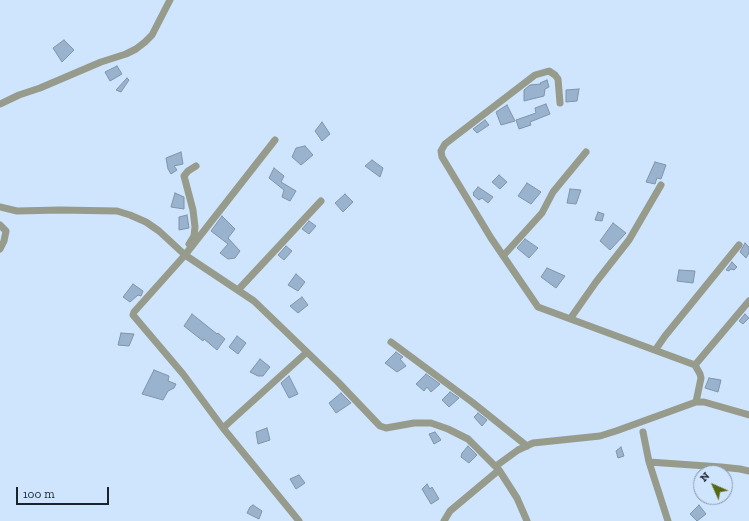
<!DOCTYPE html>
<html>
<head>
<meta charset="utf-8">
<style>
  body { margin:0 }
  #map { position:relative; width:749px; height:521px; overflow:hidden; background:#cfe4fd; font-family:"Zilla Slab",serif }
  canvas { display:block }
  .north { position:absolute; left:693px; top:465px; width:40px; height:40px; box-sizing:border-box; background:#cfe4fd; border:1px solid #8797a9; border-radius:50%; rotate:315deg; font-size:11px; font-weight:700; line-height:16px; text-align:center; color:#1b232c }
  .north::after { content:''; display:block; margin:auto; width:14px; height:18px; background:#566710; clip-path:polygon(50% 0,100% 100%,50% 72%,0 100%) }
  .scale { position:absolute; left:16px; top:487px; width:93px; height:18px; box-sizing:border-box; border:2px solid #1b232c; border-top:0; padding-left:5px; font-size:12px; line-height:14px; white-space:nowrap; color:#1b232c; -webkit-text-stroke:3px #cfe4fd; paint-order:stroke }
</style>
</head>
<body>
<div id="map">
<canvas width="749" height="521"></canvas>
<div class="north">N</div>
<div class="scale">100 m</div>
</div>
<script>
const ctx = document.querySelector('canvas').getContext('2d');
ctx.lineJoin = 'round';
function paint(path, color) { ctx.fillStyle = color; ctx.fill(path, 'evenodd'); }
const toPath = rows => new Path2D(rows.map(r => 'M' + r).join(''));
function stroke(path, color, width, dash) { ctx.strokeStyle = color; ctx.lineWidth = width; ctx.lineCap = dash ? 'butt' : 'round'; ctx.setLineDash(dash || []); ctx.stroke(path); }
const building = toPath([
  [64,40,74,50,62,62,53,48,64,40],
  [117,66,122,74,110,81,105,72,117,66],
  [127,78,129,80,121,92,116,90,127,78],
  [547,80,549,87,545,89,544,96,524,101,524,90,530,85,541,84,540,83,547,80],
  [579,89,577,101,566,102,566,90,579,89],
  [546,104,550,114,530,122,531,125,519,129,516,120,536,113,535,108,546,104],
  [507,105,515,121,501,125,496,112,507,105],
  [485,120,489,125,477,133,473,129,485,120],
  [322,122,330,134,322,141,315,131,322,122],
  [305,146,313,155,301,165,292,157,296,148,305,146],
  [181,152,183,164,174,166,177,170,171,174,168,169,166,158,181,152],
  [372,160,383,168,380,177,365,166,372,160],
  [655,162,666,165,661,179,657,178,655,184,646,182,655,162],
  [274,168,284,176,281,182,296,191,290,201,282,197,284,190,269,178,274,168],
  [499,175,507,182,500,189,492,182,499,175],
  [527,183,541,192,531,204,518,196,527,183],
  [478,187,493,197,488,203,482,198,479,200,473,195,474,194,473,193,478,187],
  [570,189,581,190,576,204,567,203,570,189],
  [175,193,184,197,184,209,171,207,175,193],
  [345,194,353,202,343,212,335,203,345,194],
  [598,212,604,214,602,221,595,220,598,212],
  [187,215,189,228,179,230,179,217,187,215],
  [222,216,235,229,228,238,240,251,235,258,228,259,220,253,228,244,211,231,222,216],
  [309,221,316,226,309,234,302,229,309,221],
  [613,223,626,233,610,250,600,241,613,223],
  [525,239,538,248,529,258,517,248,525,239],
  [745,243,749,247,749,253,746,258,740,252,745,243],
  [286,246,292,251,284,260,278,255,286,246],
  [732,262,737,267,734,270,731,269,729,271,726,270,732,262],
  [547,268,565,276,556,288,541,277,547,268],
  [679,270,695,271,693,283,677,281,679,270],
  [296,274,305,282,298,291,288,285,296,274],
  [133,284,143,291,141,296,138,295,130,302,123,297,133,284],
  [302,297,308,305,298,313,290,306,302,297],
  [192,314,217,334,218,333,225,339,217,350,204,339,203,341,184,326,192,314],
  [745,314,749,318,743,324,739,321,745,314],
  [121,333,134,334,129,346,118,345,121,333],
  [237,336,246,343,238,354,229,347,237,336],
  [396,352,403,357,400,359,406,366,397,372,385,363,396,352],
  [260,359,270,367,263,376,258,376,250,372,260,359],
  [154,370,169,376,168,381,176,384,174,388,168,391,163,400,142,394,154,370],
  [426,374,440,384,431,392,427,387,424,391,416,384,426,374],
  [289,376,298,394,289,398,281,383,289,376],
  [709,378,721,380,718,392,705,388,709,378],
  [450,392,459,398,449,407,442,400,450,392],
  [341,393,351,403,336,413,329,403,341,393],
  [478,413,487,420,482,426,474,417,478,413],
  [267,428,270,440,258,444,256,432,267,428],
  [435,432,441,440,434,444,429,434,435,432],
  [468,446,477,455,469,463,461,457,462,453,468,446],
  [621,447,624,456,618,458,616,451,621,447],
  [299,475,305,483,296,489,290,479,299,475],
  [427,484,430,489,432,487,439,499,431,504,422,489,427,484],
  [253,505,262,511,259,519,247,513,250,507,253,505],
  [699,505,706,514,697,521,690,514,699,505]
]);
paint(building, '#99b2ce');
stroke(building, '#8094aa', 1);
stroke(toPath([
  [560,103,558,79,555,75,549,71,535,75,445,144,441,151,442,157,491,238,538,307,695,365],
  [0,104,19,95,40,88,101,62,126,54,136,49,145,42,152,35,170,0],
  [275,140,185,255,134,312,133,315,183,374,223,428,299,521],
  [0,207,17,211,60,210,117,211,130,215,146,222,159,231,185,255,254,301,338,382,380,426,386,428,414,423,431,423,448,429,468,439,499,470,517,498,527,521],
  [0,225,6,231,4,241,0,249],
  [189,244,194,236,195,227,193,210,184,176,188,171,196,166],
  [503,256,542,213,553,192,586,152],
  [238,290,321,201],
  [570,319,596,282,629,240,661,185],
  [391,342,472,402,527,446],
  [656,349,665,336,739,245],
  [696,402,701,378,700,374,695,365,749,301],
  [223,428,307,352],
  [643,432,649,462,721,467,740,469,749,471],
  [649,462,668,521],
  [496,466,518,450,533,443,600,436,616,431,696,402,704,402,749,415],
  [444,521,450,511,499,470]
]), '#979b8c', 7);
</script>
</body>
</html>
